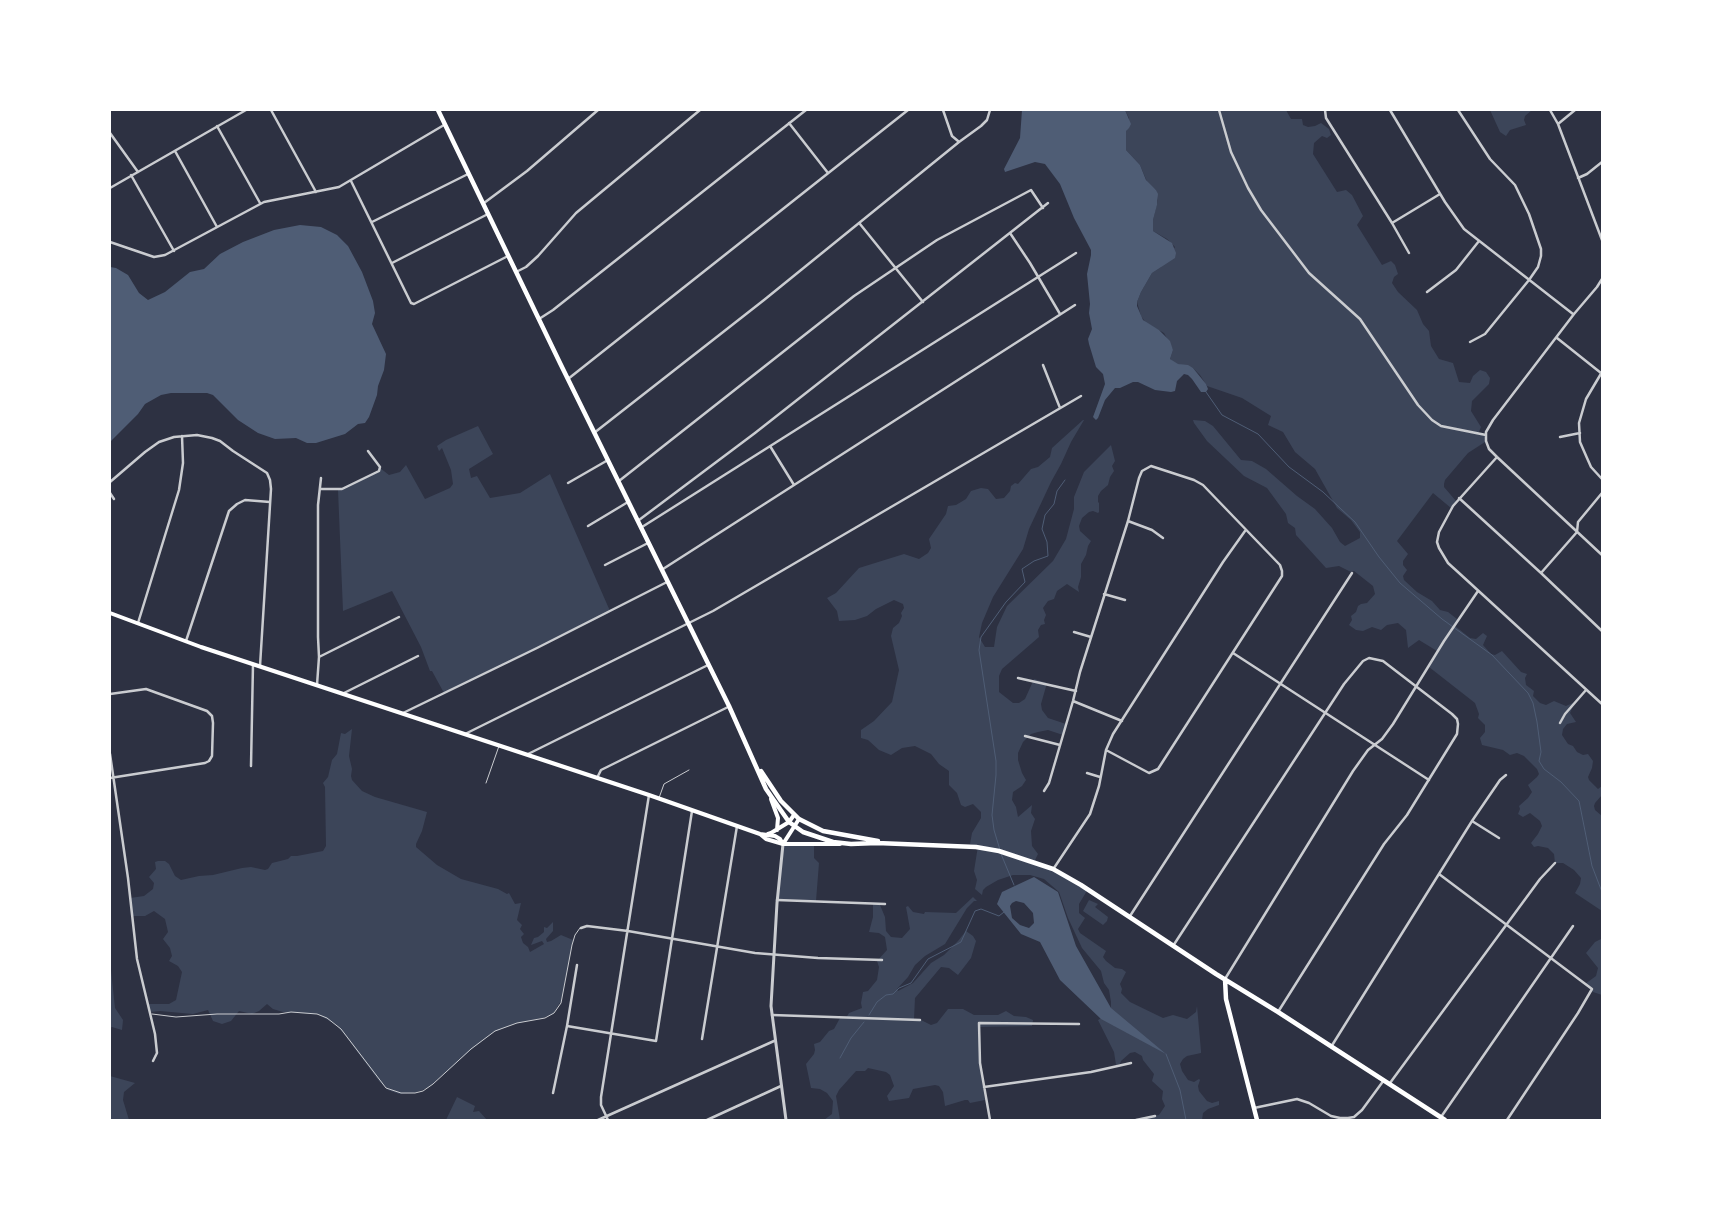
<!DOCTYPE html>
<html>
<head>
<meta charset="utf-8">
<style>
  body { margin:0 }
  #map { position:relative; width:1712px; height:1230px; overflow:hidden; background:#2d3142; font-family:Poppins,sans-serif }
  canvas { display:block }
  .frame { position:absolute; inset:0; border:111px solid #fff; pointer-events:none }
</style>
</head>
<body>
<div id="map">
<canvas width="1712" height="1230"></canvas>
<div class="frame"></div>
</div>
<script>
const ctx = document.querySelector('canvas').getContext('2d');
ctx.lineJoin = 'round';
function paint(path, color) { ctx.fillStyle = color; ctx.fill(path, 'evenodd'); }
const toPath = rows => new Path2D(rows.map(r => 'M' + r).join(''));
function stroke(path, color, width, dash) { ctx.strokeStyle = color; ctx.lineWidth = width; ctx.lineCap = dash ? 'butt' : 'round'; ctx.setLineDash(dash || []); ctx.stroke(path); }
paint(toPath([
  [1125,110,1286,110,1291,119,1302,119,1303,125,1308,127,1315,126,1321,123,1329,129,1331,135,1327,138,1322,136,1314,143,1313,154,1337,192,1346,190,1352,195,1363,216,1357,225,1382,265,1391,261,1395,265,1398,274,1394,277,1392,283,1398,292,1417,310,1423,324,1429,331,1431,346,1439,359,1453,363,1459,382,1470,383,1473,376,1480,370,1486,372,1490,378,1489,384,1472,401,1471,411,1481,427,1478,434,1485,435,1485,442,1468,453,1445,480,1444,484,1444,487,1456,501,1451,508,1433,493,1397,541,1408,554,1403,561,1403,565,1407,570,1403,576,1404,580,1417,592,1432,601,1440,610,1448,612,1457,619,1455,626,1470,638,1476,639,1483,633,1487,636,1483,645,1491,654,1495,655,1502,651,1521,672,1527,674,1525,678,1526,685,1534,691,1533,696,1540,703,1546,705,1554,701,1566,706,1575,702,1570,713,1576,722,1567,724,1563,729,1562,735,1568,744,1573,746,1577,752,1583,755,1588,754,1593,761,1592,768,1588,777,1589,780,1598,789,1602,786,1602,795,1595,803,1594,806,1595,810,1602,816,1602,911,1575,893,1580,884,1581,878,1574,870,1563,863,1555,863,1554,854,1548,848,1538,846,1534,847,1531,843,1538,834,1542,826,1540,821,1530,813,1523,817,1518,814,1520,809,1519,806,1528,798,1532,792,1528,785,1537,777,1539,774,1537,769,1524,756,1517,753,1510,755,1503,750,1482,745,1480,738,1485,732,1485,725,1478,718,1479,714,1475,703,1429,667,1437,651,1419,640,1408,648,1406,630,1398,623,1387,625,1381,630,1372,627,1363,631,1356,630,1349,625,1352,620,1351,616,1356,612,1358,606,1361,604,1367,603,1375,594,1373,586,1354,571,1351,572,1339,566,1326,568,1296,535,1295,528,1288,523,1286,514,1267,488,1244,476,1207,441,1194,423,1193,420,1205,421,1213,426,1241,460,1252,461,1266,469,1297,496,1315,509,1332,528,1340,542,1345,546,1360,538,1360,532,1351,520,1337,508,1315,469,1295,452,1283,432,1268,425,1271,416,1242,398,1207,386,1200,375,1193,368,1173,363,1170,359,1173,350,1164,333,1146,323,1141,316,1137,302,1141,292,1152,273,1161,267,1175,247,1167,239,1153,231,1153,220,1158,200,1156,190,1148,184,1140,165,1126,150,1126,131,1129,118],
  [1490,110,1532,110,1525,116,1524,120,1526,125,1510,130,1506,136,1500,132],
  [1083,420,1084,420,1071,442,1061,464,1051,482,1029,529,1023,549,993,597,982,623,979,637,985,647,994,647,997,627,1007,606,1053,561,1066,539,1074,509,1074,497,1084,472,1111,445,1115,461,1112,466,1114,471,1110,477,1108,485,1101,491,1098,496,1098,502,1099,503,1099,512,1098,513,1093,511,1089,512,1082,518,1079,526,1080,531,1091,541,1088,546,1086,555,1081,564,1081,577,1078,587,1079,592,1067,584,1057,591,1054,599,1048,601,1043,608,1046,615,1044,620,1045,624,1041,625,1038,630,1039,637,1002,669,999,676,999,692,1013,703,1019,703,1025,699,1034,679,1047,683,1041,704,1042,710,1048,718,1066,724,1063,735,1048,730,1038,732,1031,734,1023,742,1018,753,1018,760,1022,773,1026,780,1022,786,1013,792,1012,800,1016,807,1018,817,1032,805,1031,813,1035,819,1031,831,1032,846,1038,854,1035,860,1088,889,1079,904,1079,913,1085,918,1078,929,1080,933,1106,951,1103,957,1106,961,1115,968,1122,969,1126,972,1120,984,1122,989,1121,993,1130,1002,1163,1018,1173,1015,1187,1019,1196,1012,1197,1006,1201,1051,1201,1053,1187,1056,1183,1059,1180,1064,1182,1071,1188,1080,1194,1082,1199,1079,1200,1080,1198,1086,1199,1091,1207,1101,1212,1103,1219,1101,1219,1105,1208,1109,1203,1113,1202,1120,1129,1120,1159,1115,1165,1106,1162,1099,1163,1091,1152,1081,1154,1074,1143,1060,1142,1056,1135,1052,1130,1053,1121,1061,1120,1064,1116,1065,1114,1052,1098,1020,1111,1013,1111,1002,1109,990,1104,983,1101,971,1082,948,1068,918,1059,892,1044,879,1030,875,1013,875,998,880,986,887,983,890,982,895,975,889,977,880,974,871,978,846,970,844,972,833,981,818,981,812,973,804,965,807,961,805,957,793,949,785,949,771,939,764,931,754,915,746,902,748,891,755,879,750,868,740,861,738,861,730,874,721,892,702,899,670,891,636,893,628,899,623,902,616,901,613,904,608,903,604,894,600,876,609,867,616,855,620,839,621,837,611,827,598,836,593,859,568,904,554,919,559,928,553,931,548,929,539,946,514,948,506,956,505,966,499,971,491,981,488,988,489,996,499,1004,498,1010,491,1011,486,1015,483,1018,484,1031,469,1038,467,1050,457,1052,448],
  [478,426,493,454,469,469,471,478,477,476,490,498,520,493,550,474,610,611,609,613,444,693,432,671,430,671,421,647,392,591,343,611,338,490,376,472,380,468,389,475,400,472,406,465,425,499,450,488,453,484,451,470,442,448,439,451,437,446,446,440],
  [352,729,349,756,352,769,351,776,352,780,362,791,375,797,427,812,422,831,416,844,416,847,437,865,461,879,498,889,507,894,509,893,515,904,521,903,517,920,522,925,520,929,524,934,521,937,523,943,528,947,530,952,544,944,542,941,531,945,534,938,538,937,544,932,544,927,547,928,553,922,553,931,546,939,547,942,551,941,561,935,573,940,561,1001,553,1014,543,1018,517,1023,494,1032,473,1048,428,1088,414,1093,399,1094,388,1090,379,1081,344,1034,335,1024,317,1014,283,1012,273,1009,267,1004,259,1011,252,1014,239,1011,231,1021,222,1024,213,1021,208,1010,193,1014,160,1011,150,1012,148,1004,169,1004,176,1000,182,972,178,966,169,961,172,956,170,948,163,939,168,932,165,919,154,911,145,916,132,916,130,898,144,896,153,889,154,883,149,877,156,869,155,862,158,861,165,861,169,864,175,876,181,880,199,876,213,875,242,868,251,867,265,870,268,869,272,863,288,859,291,856,297,856,323,851,326,846,325,787,323,783,328,777,332,760,337,754,341,733,345,734],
  [784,841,814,845,814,858,819,863,816,901,778,901],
  [973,897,977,901,974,901,967,908,945,944,925,956,915,965,908,977,897,989,898,991,913,983,931,963,944,955,958,941,966,931,973,936,976,941,971,958,958,975,949,968,941,967,915,998,914,1019,921,1020,931,1025,937,1023,948,1009,963,1009,974,1015,998,1015,1006,1011,1014,1016,1026,1017,1033,1020,1032,1026,980,1027,979,1062,985,1100,970,1103,968,1100,965,1100,945,1106,943,1092,939,1086,935,1085,913,1089,909,1098,889,1101,887,1096,894,1086,890,1075,886,1072,868,1068,865,1071,856,1071,839,1090,836,1096,840,1120,824,1120,832,1114,833,1101,827,1093,820,1089,811,1088,806,1064,814,1054,815,1050,814,1044,820,1042,829,1031,834,1029,840,1018,846,1018,849,1013,862,1008,861,1003,863,992,868,991,877,980,879,967,877,961,887,950,885,937,879,933,869,932,873,917,873,904,880,905,885,917,886,931,891,937,902,938,910,929,906,907,908,906,913,912,924,914,925,912,956,913],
  [1089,900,1098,904,1095,907,1108,917,1107,921,1103,925,1083,911],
  [1602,936,1602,995,1593,992,1585,984,1596,976,1598,968,1586,953,1595,942,1601,939],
  [110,961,115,1008,123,1020,122,1030,112,1027,110,1028],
  [110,1076,135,1083,124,1092,123,1100,129,1120,110,1120],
  [457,1097,475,1106,473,1112,479,1111,487,1120,446,1120]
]), '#3c4559');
paint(toPath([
  [1022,110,1125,110,1131,124,1129,128,1126,131,1126,150,1140,165,1146,180,1156,190,1158,194,1157,205,1153,220,1153,231,1172,243,1176,253,1175,258,1152,273,1141,292,1137,302,1137,306,1143,320,1159,330,1170,341,1173,350,1170,359,1178,364,1188,365,1193,368,1206,384,1208,389,1206,392,1201,392,1192,379,1188,375,1184,374,1177,381,1175,391,1171,392,1155,390,1138,382,1133,382,1120,388,1115,388,1105,400,1098,418,1096,420,1093,417,1105,384,1103,374,1096,367,1089,344,1088,339,1092,329,1089,313,1090,304,1087,274,1091,255,1091,250,1074,218,1060,184,1045,164,1035,162,1005,172,1004,169,1020,138],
  [300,225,321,227,337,235,348,246,362,272,373,301,375,313,372,324,386,354,384,370,378,386,377,395,369,417,365,423,358,424,345,434,316,443,307,443,296,438,275,439,258,433,238,420,213,395,207,393,171,393,161,395,145,404,138,414,110,442,110,267,116,268,128,275,139,293,148,300,165,292,190,272,204,269,220,254,243,242,274,230],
  [1034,877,1058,892,1076,946,1111,1008,1166,1054,1101,1019,1060,980,1040,942,1021,934,997,904,1002,892],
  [1016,901,1024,903,1033,913,1034,923,1029,928,1020,925,1012,918,1010,906,1012,903]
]), '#4f5d75');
stroke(toPath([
  [1206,392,1222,415,1258,434,1289,467,1323,492,1340,508,1355,522,1379,557,1400,583,1442,619,1492,655,1528,693,1533,703,1537,722,1541,752,1539,761,1544,769,1561,782,1579,801,1592,866,1602,892],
  [1000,850,994,830,992,815,996,775,996,761,979,650,981,637,1006,602,1025,582,1022,569,1034,561,1048,556,1047,542,1042,529,1045,515,1054,504,1057,491,1065,480],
  [1001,854,1014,885],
  [869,1015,877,1002,886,995,893,994,899,988,911,983,928,959,961,942,975,911,981,909,999,916,1004,912],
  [1166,1054,1180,1090,1186,1120],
  [840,1058,851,1038,864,1022]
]), '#4f5d75', 1);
stroke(toPath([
  [486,783,499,746],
  [659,798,664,784,689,770],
  [152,1014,176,1017,217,1014,279,1014,291,1012,317,1014,327,1018,341,1029,386,1088,401,1093,415,1093,423,1091,433,1084,471,1049,495,1031,517,1023,545,1018,554,1013,561,1003,572,945,575,935,580,928]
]), '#caccd0', 1);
stroke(toPath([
  [271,110,316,192],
  [943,110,952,136,958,141],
  [1219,110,1231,152,1248,188,1261,210,1309,273,1360,319,1418,405,1432,420,1441,426,1486,435],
  [1325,110,1326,118,1392,223,1409,253],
  [1390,110,1445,202,1464,229,1573,314],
  [1458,110,1490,159,1515,185,1529,214,1541,249,1541,256,1538,267,1529,280,1485,334,1470,342],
  [1550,110,1558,124,1602,240],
  [789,123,828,173],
  [1558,124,1575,110],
  [217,126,260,203],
  [110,133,138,172],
  [175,151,217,227],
  [131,175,174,251],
  [1578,178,1587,174,1602,162],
  [351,181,411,303,414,304,508,256],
  [110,188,246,110],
  [484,203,527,171,598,110],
  [372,222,468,174],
  [1392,223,1440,194],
  [860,224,923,302],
  [1010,233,1030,263,1060,314],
  [110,242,154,257,165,255,264,202,339,187,444,125],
  [392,263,488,214],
  [516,272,526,267,538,256,576,213,700,110],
  [1602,279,1597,287,1574,314,1493,420,1486,432,1486,441,1489,449,1497,457,1602,555],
  [1427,292,1456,270,1479,241],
  [539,319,553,310,806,110],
  [1557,338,1601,373],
  [1043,365,1060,408],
  [1602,372,1586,399,1579,423,1580,442,1587,458,1591,467,1602,479],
  [568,379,908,110],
  [594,433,764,300,959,142,981,126,987,120,990,110],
  [1560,437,1580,433],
  [770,446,794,485],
  [1497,457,1453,506,1439,532,1437,542,1439,548,1448,563,1459,573,1602,704],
  [619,481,854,296,937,240,1031,190,1043,208],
  [110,482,145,452,159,442,174,437,197,435,212,438,220,441,233,451,267,473,270,480,271,489,260,666],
  [568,483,608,460],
  [320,489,342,489,379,471,380,467,368,451],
  [110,493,114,499],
  [1459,498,1541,573,1602,631],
  [639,520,755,433,1048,203],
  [1128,521,1152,530,1163,538],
  [588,526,628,502],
  [642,527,1076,253],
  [605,565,648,543],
  [663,569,1075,305],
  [1541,573,1577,532,1578,522,1602,493],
  [1104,594,1125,600],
  [138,623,179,490,183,463,182,436],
  [1074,632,1091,637],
  [186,641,229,511,237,504,245,500,270,502],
  [1233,653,1429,780],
  [319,657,399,617],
  [1018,678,1076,691],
  [317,685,319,657,318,637,318,505,321,478],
  [344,693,418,656],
  [110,694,146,689,207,711,212,716,213,723,212,756,209,761,205,763,110,778],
  [1073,701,1122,721],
  [403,713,537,648,667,582],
  [1560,723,1565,714,1586,690],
  [465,734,713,611,1081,396],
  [1025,736,1060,745],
  [110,754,128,878,137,959,155,1034,157,1053,153,1061],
  [528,754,708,665],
  [251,766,253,664],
  [1087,773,1100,777],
  [597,778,601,770,728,707],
  [1044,791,1049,783,1073,701,1080,672,1128,521,1139,478,1142,471,1151,466,1194,480,1203,485,1280,565,1282,571,1282,576,1158,769,1149,773,1106,750],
  [1472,821,1499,838],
  [1054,868,1090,814,1099,786,1106,750,1113,734,1223,562,1245,531],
  [1439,874,1592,989,1578,1013,1507,1120],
  [777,900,885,904],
  [1130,916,1352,573],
  [581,928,587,926,628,931,755,953,818,958,882,960],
  [1173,946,1344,684,1363,661,1369,658,1383,661,1452,714,1457,719,1458,724,1457,734,1407,815,1384,844,1278,1012],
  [1225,979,1353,771,1368,750,1382,739,1393,724,1444,641,1478,591],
  [772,1015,920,1020],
  [567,1026,656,1041,692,811],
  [702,1039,737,826],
  [1331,1047,1472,821,1500,780,1506,775],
  [1390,1083,1540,879,1555,863],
  [984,1087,1091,1072,1131,1063],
  [553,1093,567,1026,577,965],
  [1254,1108,1297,1099,1309,1103,1331,1116,1340,1118,1348,1118,1354,1117,1362,1110,1384,1080],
  [1441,1117,1573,926],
  [598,1120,774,1041],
  [608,1120,601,1105,601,1097,649,795],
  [707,1120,781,1086],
  [990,1120,980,1063,979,1023,1079,1024],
  [1136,1120,1155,1116]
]), '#caccd0', 2.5);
stroke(toPath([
  [783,844,777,903,771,1006,786,1120]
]), '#caccd0', 3);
stroke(toPath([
  [110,613,201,647,649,795,760,834,775,836,780,839,783,844],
  [771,799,778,818,777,830],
  [760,834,766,839,783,844,840,844],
  [768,834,771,833,789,822,794,815],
  [783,844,799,819]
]), '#fff', 4);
stroke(toPath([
  [438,110,560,363,729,706,766,789,789,822,803,832,833,842,851,844,877,843,976,847,999,851,1053,869,1081,885,1216,974,1278,1012,1445,1120],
  [761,771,781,801,799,819,823,831,878,841],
  [1225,979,1226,999,1257,1120]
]), '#fff', 4.5);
</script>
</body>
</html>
